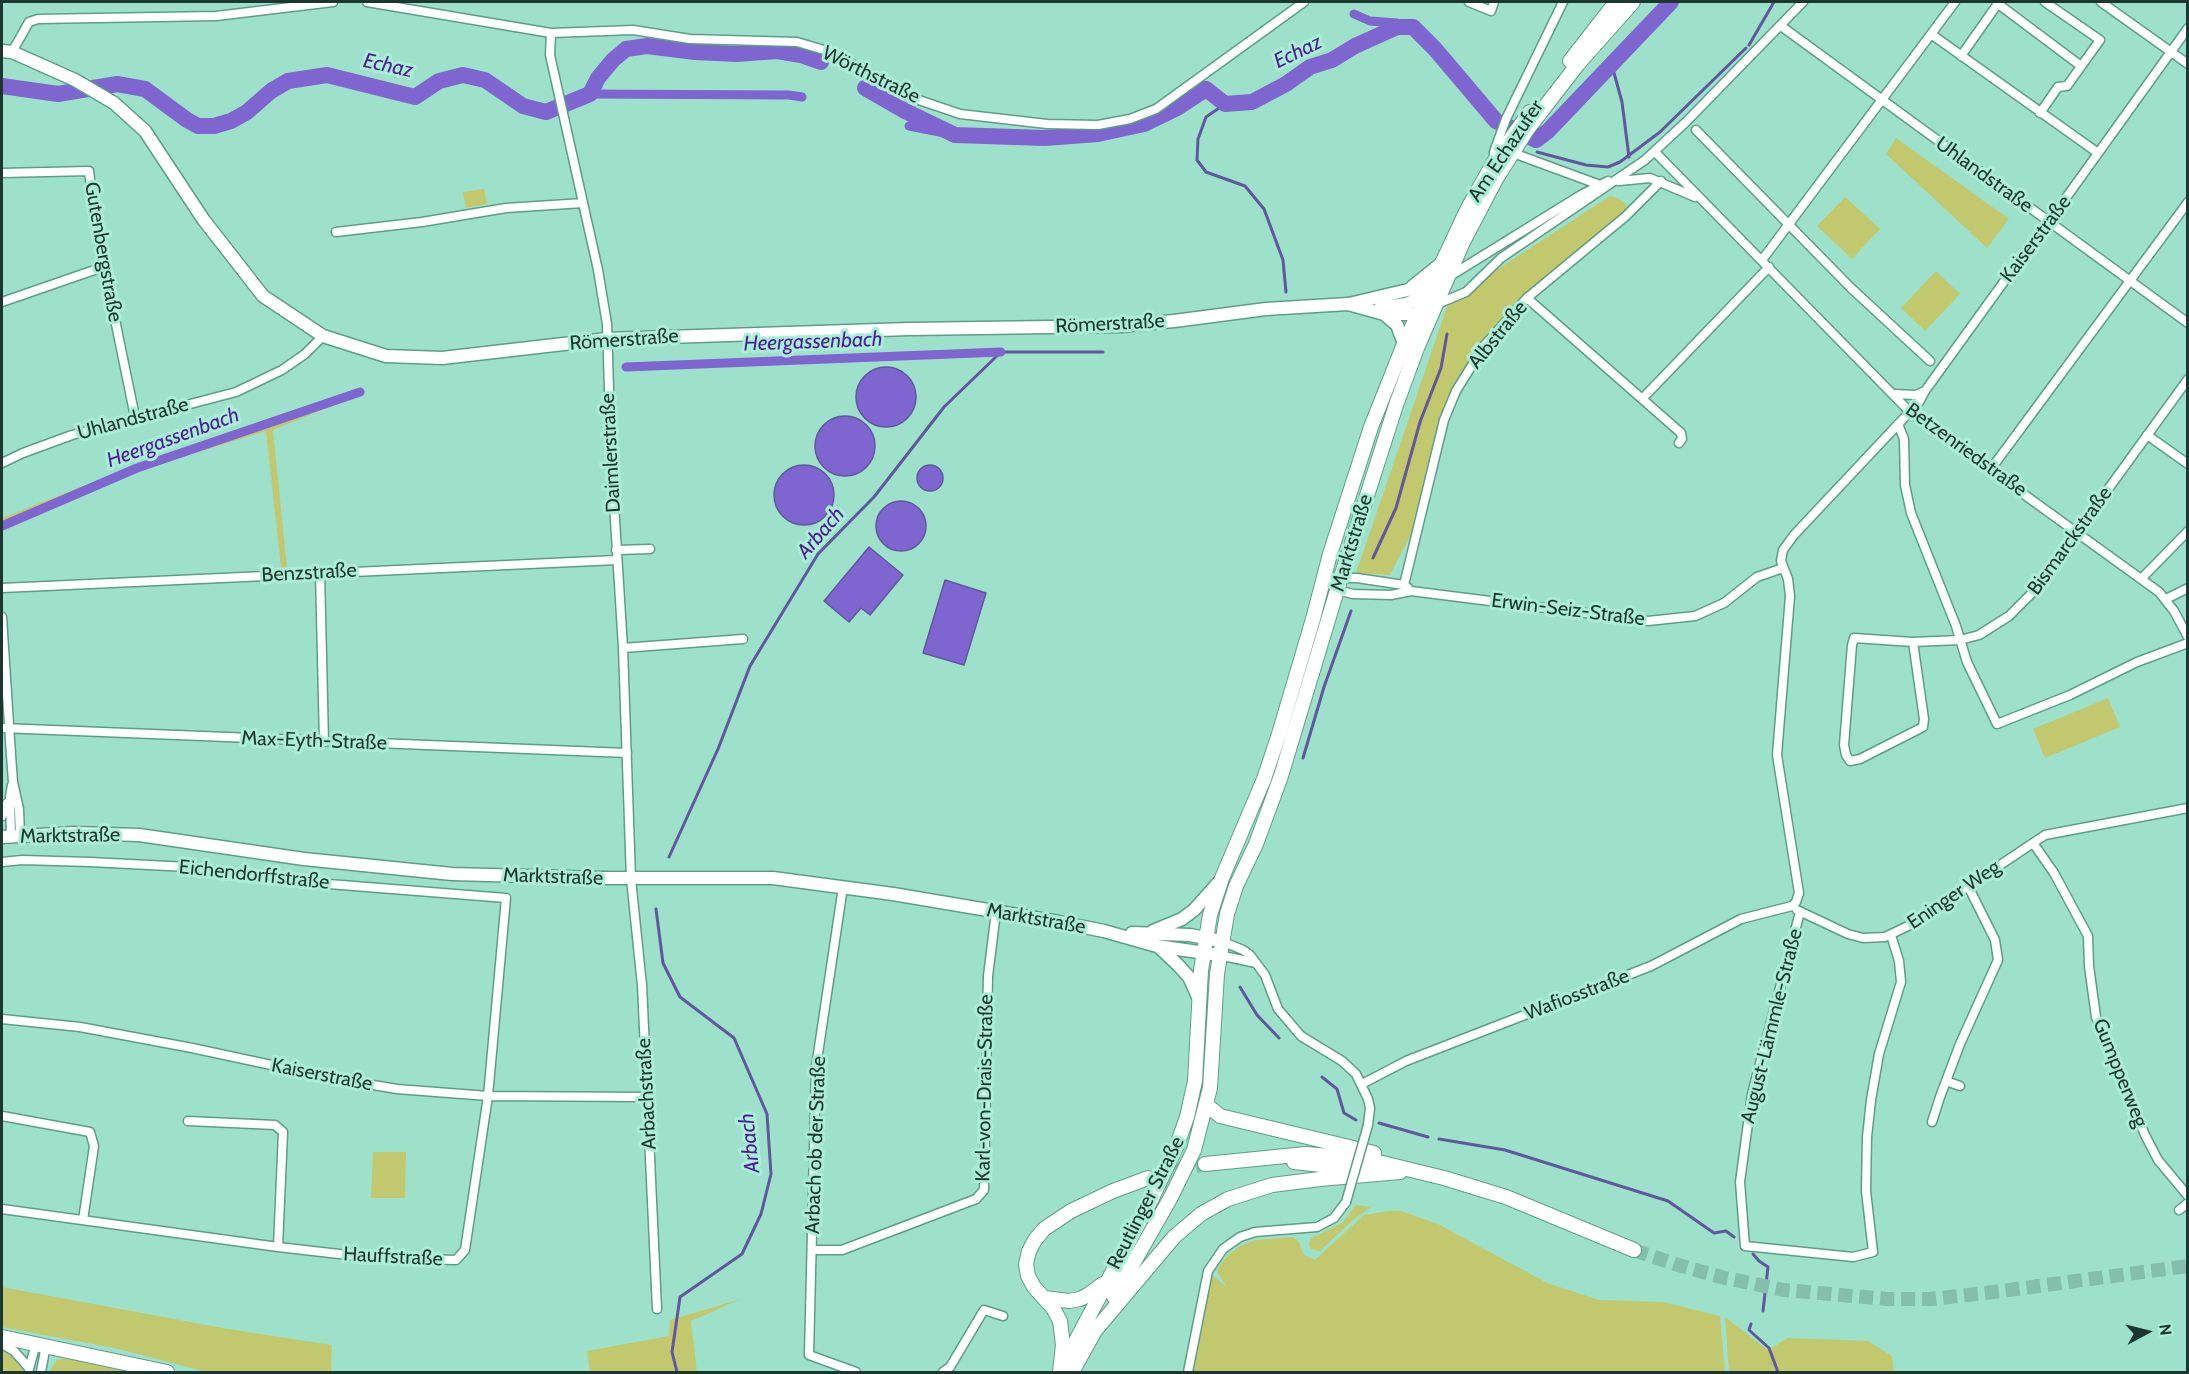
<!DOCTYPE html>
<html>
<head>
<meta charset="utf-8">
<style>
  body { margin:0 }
  #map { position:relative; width:2189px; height:1374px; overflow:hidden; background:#9de1ca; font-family:Cabin,sans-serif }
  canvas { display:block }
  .frame { position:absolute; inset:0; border:3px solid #1c372f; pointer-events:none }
  .north { position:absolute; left:2117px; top:1302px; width:60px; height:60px; -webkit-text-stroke:4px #aaeed7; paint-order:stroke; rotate:83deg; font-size:16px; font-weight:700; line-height:24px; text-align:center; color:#1c372f }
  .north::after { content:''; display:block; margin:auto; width:21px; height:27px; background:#1c372f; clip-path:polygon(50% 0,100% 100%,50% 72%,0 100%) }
</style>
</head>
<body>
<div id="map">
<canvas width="2189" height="1374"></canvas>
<div class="frame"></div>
<div class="north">N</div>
</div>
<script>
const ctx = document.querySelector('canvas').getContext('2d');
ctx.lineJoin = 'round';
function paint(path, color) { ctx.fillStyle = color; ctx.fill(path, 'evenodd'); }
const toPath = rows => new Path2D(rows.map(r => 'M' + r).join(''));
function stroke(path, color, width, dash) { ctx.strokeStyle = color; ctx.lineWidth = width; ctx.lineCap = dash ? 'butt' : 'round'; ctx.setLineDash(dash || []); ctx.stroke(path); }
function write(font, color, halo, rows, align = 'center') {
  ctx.font = font + ' Cabin,sans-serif'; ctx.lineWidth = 6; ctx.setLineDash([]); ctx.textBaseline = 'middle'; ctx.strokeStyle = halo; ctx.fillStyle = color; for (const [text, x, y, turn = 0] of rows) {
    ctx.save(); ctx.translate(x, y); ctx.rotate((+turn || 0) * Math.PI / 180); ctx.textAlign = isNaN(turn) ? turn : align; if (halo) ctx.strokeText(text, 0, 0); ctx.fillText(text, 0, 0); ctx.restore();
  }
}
paint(toPath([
  [1896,138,2009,219,1987,248,1886,154],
  [484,189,487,204,466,208,463,192],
  [1610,196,1618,198,1627,205,1624,213,1525,296,1453,391,1421,515,1390,575,1356,573,1449,301],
  [1845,197,1880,229,1852,259,1817,226],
  [1936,271,1960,294,1925,331,1901,308],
  [360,388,366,392,273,430,287,568,281,567,266,431,141,470,2,531,2,518,147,461],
  [2108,698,2120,727,2045,758,2033,729],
  [373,1152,406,1152,405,1198,371,1198],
  [1356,1205,1371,1207,1353,1220,1320,1251,1311,1249,1309,1245,1310,1239,1342,1223],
  [1388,1211,1401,1211,1438,1224,1547,1283,1599,1300,1663,1302,1720,1316,1725,1372,1189,1372,1209,1273,1227,1287,1218,1273,1218,1267,1227,1256,1238,1247,1255,1240,1293,1237,1299,1242,1304,1255,1315,1260,1364,1215],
  [2,1287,228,1329,332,1345,331,1372,207,1372,119,1349,2,1327],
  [741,1299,691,1321,697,1372,590,1372,587,1351,669,1336,670,1320],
  [1725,1317,1768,1350,1788,1338,1868,1341,1892,1356,1894,1372,1729,1372],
  [2,1349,17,1359,25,1372,4,1372,4,1370,2,1370],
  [68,1358,84,1361,132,1372,49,1372,57,1360]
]), '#c2c86e');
const water = toPath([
  '856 397a30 30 0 1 1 60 0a30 30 0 1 1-60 0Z',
  '815 446a30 30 0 1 1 60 0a30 30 0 1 1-60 0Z',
  '917 478a13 13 0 1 1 26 0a13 13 0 1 1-26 0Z',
  '774 495a30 30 0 1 1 60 0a30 30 0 1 1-60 0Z',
  '876 526a25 25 0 1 1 50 0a25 25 0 1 1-50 0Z',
  [869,547,903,575,870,615,861,608,849,622,824,601,869,547],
  [945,580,986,593,964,665,923,653,945,580]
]);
paint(water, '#7f65cf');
stroke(water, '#61579f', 1.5);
stroke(toPath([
  [1749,45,1774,2],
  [1611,62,1622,102,1629,157],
  [1225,104,1206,117,1198,139,1197,160,1206,172,1245,186,1264,209,1283,260,1286,292],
  [1537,152,1586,165,1608,167,1620,162,1660,132,1746,48],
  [1373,558,1396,508,1420,422,1441,368,1447,334],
  [1303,758,1324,687,1351,611],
  [669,857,718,749,750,666,818,554,874,497,944,407,1001,352,1103,352],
  [656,909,663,963,680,997,734,1038,767,1114,771,1174,761,1214,742,1254,680,1297,672,1352,677,1372],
  [1240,987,1257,1015,1279,1038],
  [1322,1077,1337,1089,1344,1113,1356,1120],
  [1379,1123,1428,1137],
  [1439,1139,1505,1150,1668,1201,1714,1233,1726,1231,1734,1237],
  [1753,1254,1759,1261,1768,1267,1763,1311],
  [1751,1324,1749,1330,1769,1348,1778,1372]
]), '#61579f', 3);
stroke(toPath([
  [1354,14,1370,21,1397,23,1413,27],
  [590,94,789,95,802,97],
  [909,126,955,135],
  [626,367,1001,352],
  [2,526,137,468,360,392]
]), '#7f65cf', 9);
stroke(toPath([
  [2,86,58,94,117,84,145,89,187,120,198,126,214,126,231,121,247,112,271,91,288,81,327,75,415,97,439,81,463,75,485,80,523,106,546,112,590,94,598,78,613,60,626,49,647,46,695,52,737,54,777,51,801,55,821,62],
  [865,88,905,111,955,135,1045,138,1098,134,1144,124,1177,108,1206,89,1225,104,1252,102,1286,84,1310,67,1332,60,1355,46,1397,27,1413,27,1435,49,1496,121,1536,140,1548,131,1671,2]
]), '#7f65cf', 16);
stroke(toPath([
  [1155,1176,1205,1164],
  [1634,1250,1678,1265,1725,1278,1784,1290,1888,1299,1931,1299,1986,1293,2188,1266]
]), '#83bfab', 14, [14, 7]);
const minor = toPath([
  [367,2,551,33,633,30,690,39,797,42,824,50,856,66,910,97,960,114,1047,124,1098,125,1130,119,1156,109,1304,2],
  [1469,2,1491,11,1494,2],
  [2101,2,2188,64],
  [1997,3,2081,66],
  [1781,26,2188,323],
  [551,33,550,55,598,270,607,324,611,456,623,648,631,879,642,985,657,1309],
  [1931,34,2098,153],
  [12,52,29,22,38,19,216,16,333,2],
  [1961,56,1999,2],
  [2040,113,2058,87,2067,86,2100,40,2045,2],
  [1696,130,1851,288,1930,361],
  [1655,152,1910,412,2159,592,2174,611,2188,637],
  [1513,153,1600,185],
  [1494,160,1494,152,1506,119,1563,2],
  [2,173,89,171,96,227,135,417],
  [1619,181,1650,178,1695,197],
  [336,232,422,222,506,208,583,203],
  [1762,260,1955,2],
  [1450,276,1581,195,1608,181],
  [1527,298,1681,433,1682,439,1679,443],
  [2,302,103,267],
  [1435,305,1466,292,1501,258,1645,160,1687,121,1803,2],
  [1894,394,1916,395,1925,391],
  [1642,399,1769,267],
  [1898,424,1904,439,1905,485,1911,513,1956,626,1967,662,1997,724,2070,695,2137,662,2188,643],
  [2147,435,2188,464],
  [2,463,23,453,72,435,236,392,282,370,305,354,323,336],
  [1991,469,2188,202],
  [616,550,650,549],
  [320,572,324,742],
  [1323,578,1337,590,1353,594,1391,595,1411,591,1648,621,1695,616,1724,603,1757,577,1783,568],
  [1323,578,1357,578,1404,585,1408,588],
  [2142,578,2188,531],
  [1404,585,1444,420,1456,391,1484,346,1527,298,1626,216,1661,181],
  [2,588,617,560],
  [2166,599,2188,588],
  [2,617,11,755,13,782,19,809,20,836],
  [1913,642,1924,719,1923,727,1860,759,1850,761,1846,755,1844,745,1852,645,1854,638,1913,642,1960,640,1979,635,2009,616,2035,590,2188,379],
  [623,648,743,639],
  [2,728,627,753],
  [2,816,7,803],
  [11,837,10,797,12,785],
  [2033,843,2054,873,2088,936,2089,966,2096,1017,2145,1135,2158,1160,2188,1196],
  [2,862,22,860,90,862,188,867,278,880,506,898,488,1096,465,1250,456,1260,374,1258,278,1247,2,1209],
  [843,887,816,1067,809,1355,856,1372],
  [1792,906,1796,902,1799,893,1777,755,1790,596,1788,579,1781,561,1783,550,1794,535,1919,402,1925,391,2047,222,2058,209,2188,28],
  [1797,910,1848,934,1863,938,1885,937,1912,924,2045,835,2188,808],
  [1800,912,1752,1094,1740,1182,1745,1246,1853,1257,1873,1252,1866,1191,1867,1137,1871,1100,1879,1054,1901,982,1899,961,1891,935],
  [1221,941,1243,950,1250,955,1265,975,1278,1009,1301,1036,1342,1061,1356,1074,1368,1099,1370,1108,1368,1125],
  [1219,955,1256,963],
  [2,1019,80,1027,192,1048,332,1078,397,1089,488,1096,646,1097],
  [1946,1081,1960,1086],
  [1362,1084,1406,1061,1651,966,1741,919,1792,906],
  [2,1116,90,1132,94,1146,83,1220],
  [188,1121,275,1125,283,1132,278,1247],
  [1932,1122,1940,1097,1960,1044,1998,960,1995,940,1968,886],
  [2179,1210,2188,1203],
  [813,1250,842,1250,976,1199,984,1190,988,976,996,912],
  [2,1344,14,1351,29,1368],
  [29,1369,36,1343],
  [41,1372,46,1345],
  [943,1372,950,1367,984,1310,1003,1316],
  [1188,1372,1208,1271,1223,1249,1240,1237,1255,1232,1317,1227,1334,1218,1346,1202]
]);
const secondary = toPath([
  [2,51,12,52,75,80,114,103,145,131,203,219,263,296,323,336,386,356,442,358,607,339,909,329,1121,326,1174,321,1266,309,1348,304,1384,314,1418,314],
  [1412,287,1443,262],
  [1349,304,1433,284],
  [1380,308,1406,304,1432,293],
  [1384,314,1397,325,1404,344],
  [2,837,74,833,139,835,304,859,452,874,602,878,773,878,893,894,1059,922,1104,931,1157,946,1219,955],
  [1153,931,1182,919,1194,910,1219,882],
  [1132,933,1190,935,1221,941],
  [1158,946,1178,965,1189,977,1199,999]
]);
const primary = toPath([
  [1570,61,1616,2],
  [1207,1105,1220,1116,1374,1153],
  [1177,1145,1187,1117,1195,1081,1201,970,1210,915,1222,878,1264,779,1279,734,1313,619,1330,554,1371,427,1404,344,1467,210,1494,162,1530,112],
  [1194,1150,1210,1088,1217,974,1227,914,1236,886,1256,844,1281,776,1341,577,1396,405,1417,348,1463,242,1496,179,1527,130,1578,64,1633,2],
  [1294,1162,1367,1170],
  [1205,1164,1306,1154,1366,1159,1444,1178,1506,1197,1634,1250],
  [1114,1297,1171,1197],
  [1044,1298,1069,1301,1080,1299,1088,1295,1103,1284],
  [1093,1333,1174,1237,1201,1214,1228,1199,1272,1185,1320,1179,1400,1172],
  [2,1337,167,1372],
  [1064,1363,1152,1198],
  [1060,1372,1063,1345,1060,1321,1053,1308,1034,1287,1028,1276,1026,1264,1029,1251,1035,1240,1044,1229,1071,1211,1113,1191,1148,1178],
  [1072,1372,1097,1327]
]);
stroke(minor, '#5c9e8a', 11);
stroke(secondary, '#5c9e8a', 15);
stroke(primary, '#5c9e8a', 16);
stroke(minor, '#fff', 8);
stroke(secondary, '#fff', 12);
stroke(primary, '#fff', 14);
const minorBridge = toPath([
  [1346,1202,1368,1125]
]);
const primaryBridge = toPath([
  [1171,1197,1194,1150],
  [1152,1198,1177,1145]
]);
stroke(minorBridge, '#5c9e8a', 11, []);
stroke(primaryBridge, '#5c9e8a', 16, []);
stroke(minorBridge, '#fff', 8);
stroke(primaryBridge, '#fff', 14);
write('20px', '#1c372f', '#aaeed7', [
  ["Wörthstraße",871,75,26],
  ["Am Echazufer",1506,151,-56],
  ["Uhlandstraße",1984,175,36],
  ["Kaiserstraße",2036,239,-53],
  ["Gutenbergstraße",103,252,80],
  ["Römerstraße",1110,324,-3],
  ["Albstraße",1498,335,-51],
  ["Römerstraße",624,340,-4],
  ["Uhlandstraße",133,419,-15],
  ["Betzenriedstraße",1966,450,36],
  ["Daimlerstraße",611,453,-93],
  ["Bismarckstraße",2070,541,-54],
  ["Marktstraße",1352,543,-73],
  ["Benzstraße",309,573,-3],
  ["Erwin-Seiz-Straße",1568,610,7],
  ["Max-Eyth-Straße",314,741,2],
  ["Marktstraße",70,836,-1],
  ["Eichendorffstraße",254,875,6],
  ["Marktstraße",553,877,2],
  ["Eninger Weg",1954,895,-34],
  ["Marktstraße",1036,919,10],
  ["Wafiosstraße",1577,995,-21],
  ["August-Lämmle-Straße",1772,1026,-76],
  ["Gumpperweg",2120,1073,68],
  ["Kaiserstraße",322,1075,11],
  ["Karl-von-Drais-Straße",985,1088,-89],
  ["Arbachstraße",647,1094,-93],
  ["Arbach ob der Straße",816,1145,-88],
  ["Reutlinger Straße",1146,1203,-63],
  ["Hauffstraße",393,1257,3]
]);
write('italic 21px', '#4d1d9e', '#aaeed7', [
  ["Echaz",1298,52,-26],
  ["Echaz",388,66,12],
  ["Heergassenbach",813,342,-2],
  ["Heergassenbach",173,438,-20],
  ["Arbach",821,533,-49],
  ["Arbach",750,1143,-96]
]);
</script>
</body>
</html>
